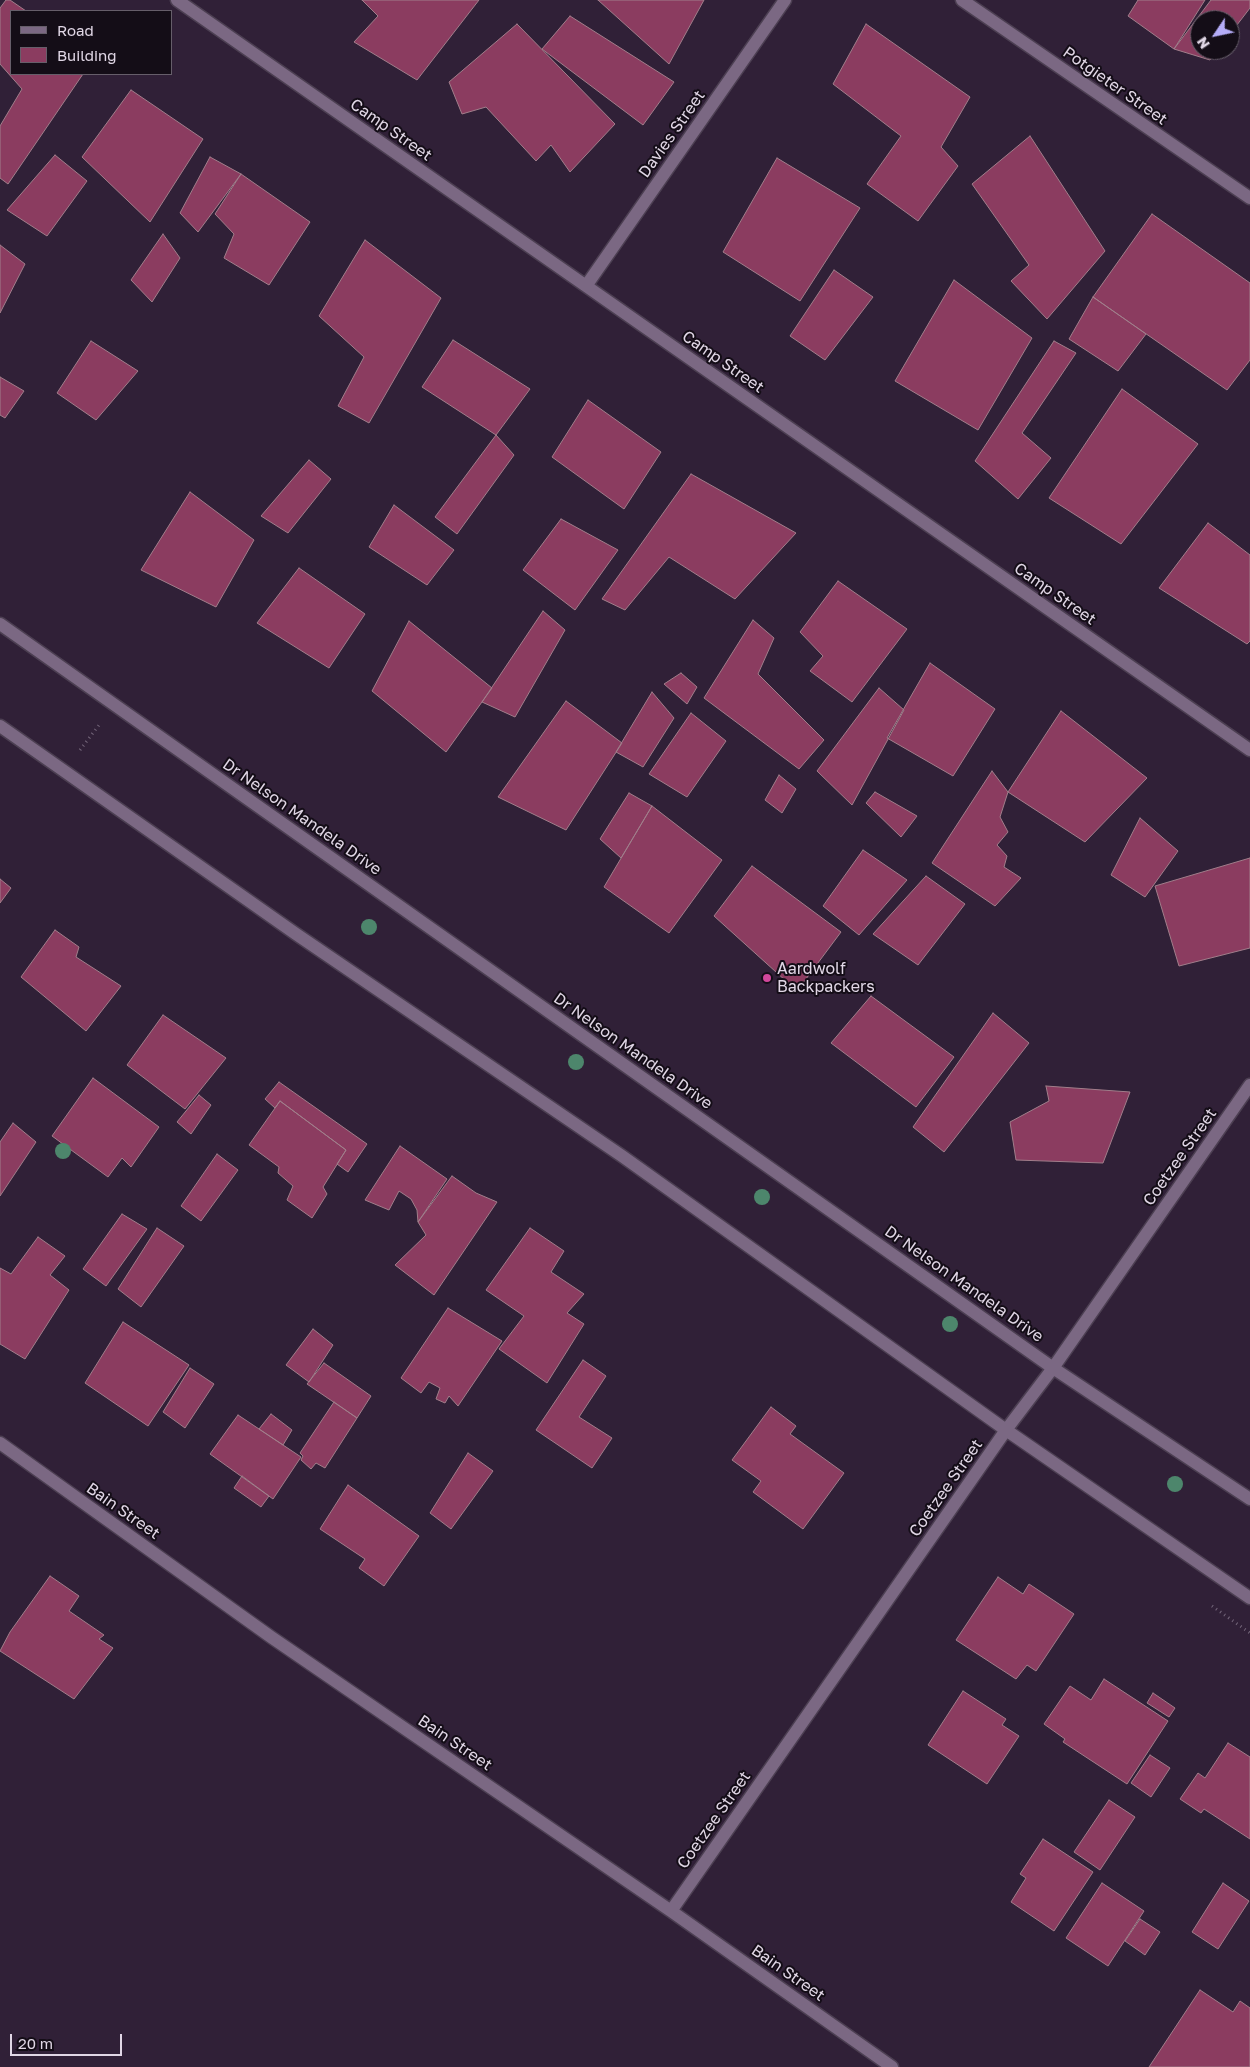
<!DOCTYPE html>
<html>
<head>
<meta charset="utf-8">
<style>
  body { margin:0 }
  #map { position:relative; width:1250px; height:2067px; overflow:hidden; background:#302037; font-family:"Golos Text",sans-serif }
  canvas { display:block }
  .legend { position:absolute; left:10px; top:10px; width:162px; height:65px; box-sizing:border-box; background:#140d17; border:1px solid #665e6a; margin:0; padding:6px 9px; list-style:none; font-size:15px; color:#e1d7e6 }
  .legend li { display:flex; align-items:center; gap:10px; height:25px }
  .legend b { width:25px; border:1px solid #665e6a }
  .north { position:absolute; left:1190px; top:10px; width:50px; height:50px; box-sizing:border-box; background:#140d17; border:1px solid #665e6a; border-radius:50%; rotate:236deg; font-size:14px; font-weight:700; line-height:20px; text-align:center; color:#e1d7e6 }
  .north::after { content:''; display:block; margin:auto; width:18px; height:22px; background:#b5acf8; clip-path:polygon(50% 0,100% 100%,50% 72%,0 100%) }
  .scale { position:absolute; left:10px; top:2034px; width:112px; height:22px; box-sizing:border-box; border:2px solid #e1d7e6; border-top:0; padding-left:6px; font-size:15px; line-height:18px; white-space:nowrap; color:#e1d7e6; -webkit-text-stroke:4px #140d17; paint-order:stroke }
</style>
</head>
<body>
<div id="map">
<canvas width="1250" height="2067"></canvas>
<ul class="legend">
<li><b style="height:6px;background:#7b6883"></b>Road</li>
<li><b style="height:14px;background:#8b3c60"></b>Building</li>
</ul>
<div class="north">N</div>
<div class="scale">20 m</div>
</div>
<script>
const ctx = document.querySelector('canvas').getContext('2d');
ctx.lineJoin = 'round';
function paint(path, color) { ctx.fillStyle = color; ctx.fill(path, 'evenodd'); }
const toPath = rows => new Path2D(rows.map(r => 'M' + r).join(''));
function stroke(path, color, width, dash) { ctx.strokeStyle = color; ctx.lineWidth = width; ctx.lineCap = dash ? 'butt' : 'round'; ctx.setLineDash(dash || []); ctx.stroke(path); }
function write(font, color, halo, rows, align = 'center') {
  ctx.font = font + ' "Golos Text",sans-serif'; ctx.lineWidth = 4; ctx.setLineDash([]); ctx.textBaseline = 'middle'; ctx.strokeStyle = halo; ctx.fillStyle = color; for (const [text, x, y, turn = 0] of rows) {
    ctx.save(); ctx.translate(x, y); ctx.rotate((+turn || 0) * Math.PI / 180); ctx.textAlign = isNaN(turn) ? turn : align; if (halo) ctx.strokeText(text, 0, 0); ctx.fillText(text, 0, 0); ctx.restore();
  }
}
const building = toPath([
  [6,0,10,0,26,11,11,11,11,74,83,74,8,184,0,178,0,126,22,89,0,64,0,8,6,0],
  [362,0,479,0,417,80,354,42,378,16,362,0],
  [598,0,704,0,669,64,598,0],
  [1138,0,1205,0,1174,49,1128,16,1138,0],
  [1211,0,1250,0,1250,8,1230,34,1230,20,1200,20,1200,50,1218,50,1210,60,1174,49,1211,0],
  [570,16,674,82,643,125,542,49,570,16],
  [517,24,615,124,570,172,551,145,536,161,486,107,462,114,449,82,517,24],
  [866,24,970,97,941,147,958,166,918,221,867,184,901,136,833,84,866,24],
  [131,90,203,139,150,222,82,157,131,90],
  [1030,136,1105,251,1047,319,1011,281,1029,265,972,184,1030,136],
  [55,155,87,181,47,236,7,210,55,155],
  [210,157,241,174,198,232,180,213,210,157],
  [777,158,860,208,800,301,723,252,777,158],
  [241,174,310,222,269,285,224,258,234,234,215,214,241,174],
  [1152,214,1250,283,1250,360,1227,390,1093,297,1152,214],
  [163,234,180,258,152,302,131,280,163,234],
  [365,240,441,298,369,423,338,406,364,357,319,316,365,240],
  [0,245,25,264,0,313,0,245],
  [834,270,873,297,825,360,790,336,834,270],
  [954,280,1032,338,978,430,895,381,954,280],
  [1093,297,1146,334,1118,371,1069,339,1093,297],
  [453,340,530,389,496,435,422,387,453,340],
  [91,341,138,371,96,420,57,393,91,341],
  [1054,341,1076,353,1022,433,1051,458,1018,499,975,461,1054,341],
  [0,377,24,391,5,418,0,415,0,377],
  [1122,389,1198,444,1121,544,1049,498,1122,389],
  [588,400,661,452,624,509,552,457,588,400],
  [496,435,514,455,457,534,435,517,496,435],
  [309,460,331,479,288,533,261,516,309,460],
  [691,474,796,533,735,599,669,557,625,610,602,599,691,474],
  [190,492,254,540,216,607,141,570,190,492],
  [394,505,454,550,427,585,369,547,394,505],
  [561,519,618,550,575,610,523,570,561,519],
  [1208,523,1250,555,1250,641,1247,644,1159,588,1208,523],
  [299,568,365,614,329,668,257,623,299,568],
  [838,581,907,629,852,702,810,671,823,656,800,632,838,581],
  [543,611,565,630,515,717,482,702,543,611],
  [753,620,774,638,758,674,824,740,799,769,704,698,753,620],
  [409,621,492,688,446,752,372,691,409,621],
  [930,663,995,709,953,776,887,738,930,663],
  [681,673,697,687,687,704,664,684,681,673],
  [879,688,904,710,852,805,817,771,879,688],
  [652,692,674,718,643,767,616,752,652,692],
  [566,701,622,743,566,830,498,797,566,701],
  [1061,711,1147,778,1085,842,1008,792,1061,711],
  [691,713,726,741,687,797,649,774,691,713],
  [992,771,1008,792,1000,817,1008,832,997,845,1007,856,1004,867,1021,878,995,906,932,863,992,771],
  [779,775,796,789,782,813,765,800,779,775],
  [875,792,917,816,901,837,866,803,875,792],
  [629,793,652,806,621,858,600,839,629,793],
  [652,806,722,860,669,933,604,887,652,806],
  [1140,818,1178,851,1145,897,1111,875,1140,818],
  [863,850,907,880,859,935,823,906,863,850],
  [1250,858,1250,948,1179,966,1155,886,1250,858],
  [752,866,841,932,797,991,714,916,752,866],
  [926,876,965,904,918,965,873,934,926,876],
  [0,879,11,888,0,903,0,879],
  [55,930,79,947,76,957,121,986,86,1031,21,977,55,930],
  [871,996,954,1057,916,1107,831,1043,871,996],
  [993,1013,1029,1043,944,1152,913,1127,993,1013],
  [163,1015,226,1058,185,1109,127,1065,163,1015],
  [93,1078,159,1127,131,1167,122,1158,108,1177,52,1136,93,1078],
  [279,1082,367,1144,348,1172,337,1164,346,1150,280,1101,275,1108,265,1099,279,1082],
  [1046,1086,1130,1092,1103,1163,1016,1160,1010,1122,1049,1101,1046,1086],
  [199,1095,211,1105,191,1134,177,1122,199,1095],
  [280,1101,346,1150,323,1187,327,1194,312,1218,287,1200,293,1186,278,1173,279,1167,249,1145,280,1101],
  [13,1123,36,1142,0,1196,0,1142,13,1123],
  [400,1146,447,1179,418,1222,417,1210,411,1199,399,1191,389,1210,365,1200,400,1146],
  [217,1154,238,1170,201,1221,181,1206,217,1154],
  [452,1176,476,1193,497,1202,434,1295,395,1265,426,1235,418,1222,452,1176],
  [122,1214,147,1229,106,1286,83,1269,122,1214],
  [157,1228,184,1246,141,1307,118,1289,157,1228],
  [530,1228,564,1251,551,1272,584,1294,567,1313,584,1324,547,1383,499,1349,524,1316,486,1290,530,1228],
  [38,1237,65,1256,50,1275,69,1290,25,1359,0,1344,0,1268,11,1274,38,1237],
  [448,1308,502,1341,458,1406,449,1396,445,1403,436,1399,440,1388,429,1382,421,1393,401,1378,448,1308],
  [123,1322,189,1365,148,1426,85,1383,123,1322],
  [313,1329,333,1345,309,1382,286,1365,313,1329],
  [583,1360,606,1376,579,1417,612,1438,592,1468,536,1430,583,1360],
  [324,1363,371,1396,357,1418,307,1384,324,1363],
  [190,1368,214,1384,185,1428,163,1412,190,1368],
  [334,1402,357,1418,325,1468,316,1463,311,1469,301,1460,303,1456,300,1453,334,1402],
  [771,1407,796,1426,790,1434,844,1473,803,1529,753,1492,761,1481,732,1460,771,1407],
  [271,1414,292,1430,283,1445,259,1429,271,1414],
  [238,1415,301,1457,273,1499,210,1454,238,1415],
  [468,1453,493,1471,451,1529,430,1513,468,1453],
  [242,1476,269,1496,261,1507,234,1488,242,1476],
  [348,1485,419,1536,384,1586,359,1568,365,1559,320,1529,348,1485],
  [50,1576,79,1596,69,1611,104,1635,99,1639,113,1648,74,1699,0,1651,10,1632,50,1576],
  [998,1577,1023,1594,1029,1584,1074,1614,1036,1671,1027,1665,1016,1679,956,1640,998,1577],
  [1104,1679,1168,1721,1127,1784,1063,1742,1065,1739,1044,1724,1070,1686,1091,1700,1104,1679],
  [963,1691,1006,1719,1002,1725,1019,1736,987,1784,928,1745,963,1691],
  [1153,1693,1175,1708,1169,1717,1147,1703,1153,1693],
  [1228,1743,1250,1757,1250,1839,1204,1809,1201,1813,1180,1799,1198,1773,1205,1778,1228,1743],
  [1150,1755,1170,1768,1151,1797,1131,1783,1150,1755],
  [1109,1800,1135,1817,1100,1870,1074,1852,1109,1800],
  [1043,1839,1093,1872,1054,1931,1011,1902,1026,1878,1020,1874,1043,1839],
  [1102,1883,1144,1911,1108,1966,1066,1938,1102,1883],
  [1223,1883,1249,1901,1218,1949,1192,1932,1223,1883],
  [1140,1919,1160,1932,1145,1955,1125,1941,1140,1919],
  [1200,1990,1233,2012,1240,2001,1250,2008,1250,2067,1149,2067,1200,1990]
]);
paint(building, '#8b3c60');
stroke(building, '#a17e8b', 1);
const minor = toPath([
  [177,0,1250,750],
  [962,0,1250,198],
  [586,286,785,0],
  [0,624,1053,1368,1250,1499],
  [0,726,296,934,622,1156,1006,1430,1250,1598],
  [0,1443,271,1637,671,1911,892,2067],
  [671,1911,1006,1430,1053,1368,1250,1085]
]);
stroke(minor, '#4c3f52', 15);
stroke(toPath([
  [80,750,99,725],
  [1212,1606,1250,1633]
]), '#74667a', 3, [1, 4]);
stroke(minor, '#7b6883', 12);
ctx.fillStyle = '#4d866c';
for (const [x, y] of [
  [369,927],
  [576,1062],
  [63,1151],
  [762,1197],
  [950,1324],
  [1175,1484]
]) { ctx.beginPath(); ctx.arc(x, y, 8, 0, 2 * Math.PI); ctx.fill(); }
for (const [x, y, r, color] of [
  [767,978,5,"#d1479c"]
]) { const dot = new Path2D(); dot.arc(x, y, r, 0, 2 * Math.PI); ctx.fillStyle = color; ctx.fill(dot); stroke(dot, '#140d17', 2); }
write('16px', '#e1d7e6', '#140d17', [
  ["Potgieter Street",1115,86,35],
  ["Camp Street",391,130,35],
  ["Davies Street",672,134,-55],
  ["Camp Street",723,362,35],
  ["Camp Street",1055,594,35],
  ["Dr Nelson Mandela Drive",302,817,35],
  ["Dr Nelson Mandela Drive",633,1051,35],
  ["Coetzee Street",1180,1157,-55],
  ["Dr Nelson Mandela Drive",964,1284,35],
  ["Coetzee Street",946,1488,-55],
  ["Bain Street",123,1511,35],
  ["Bain Street",455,1743,34],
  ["Coetzee Street",714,1820,-55],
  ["Bain Street",788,1973,35]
]);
write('16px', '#e1d7e6', '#140d17', [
  ["Aardwolf",777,969],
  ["Backpackers",777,987]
], 'left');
</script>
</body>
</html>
